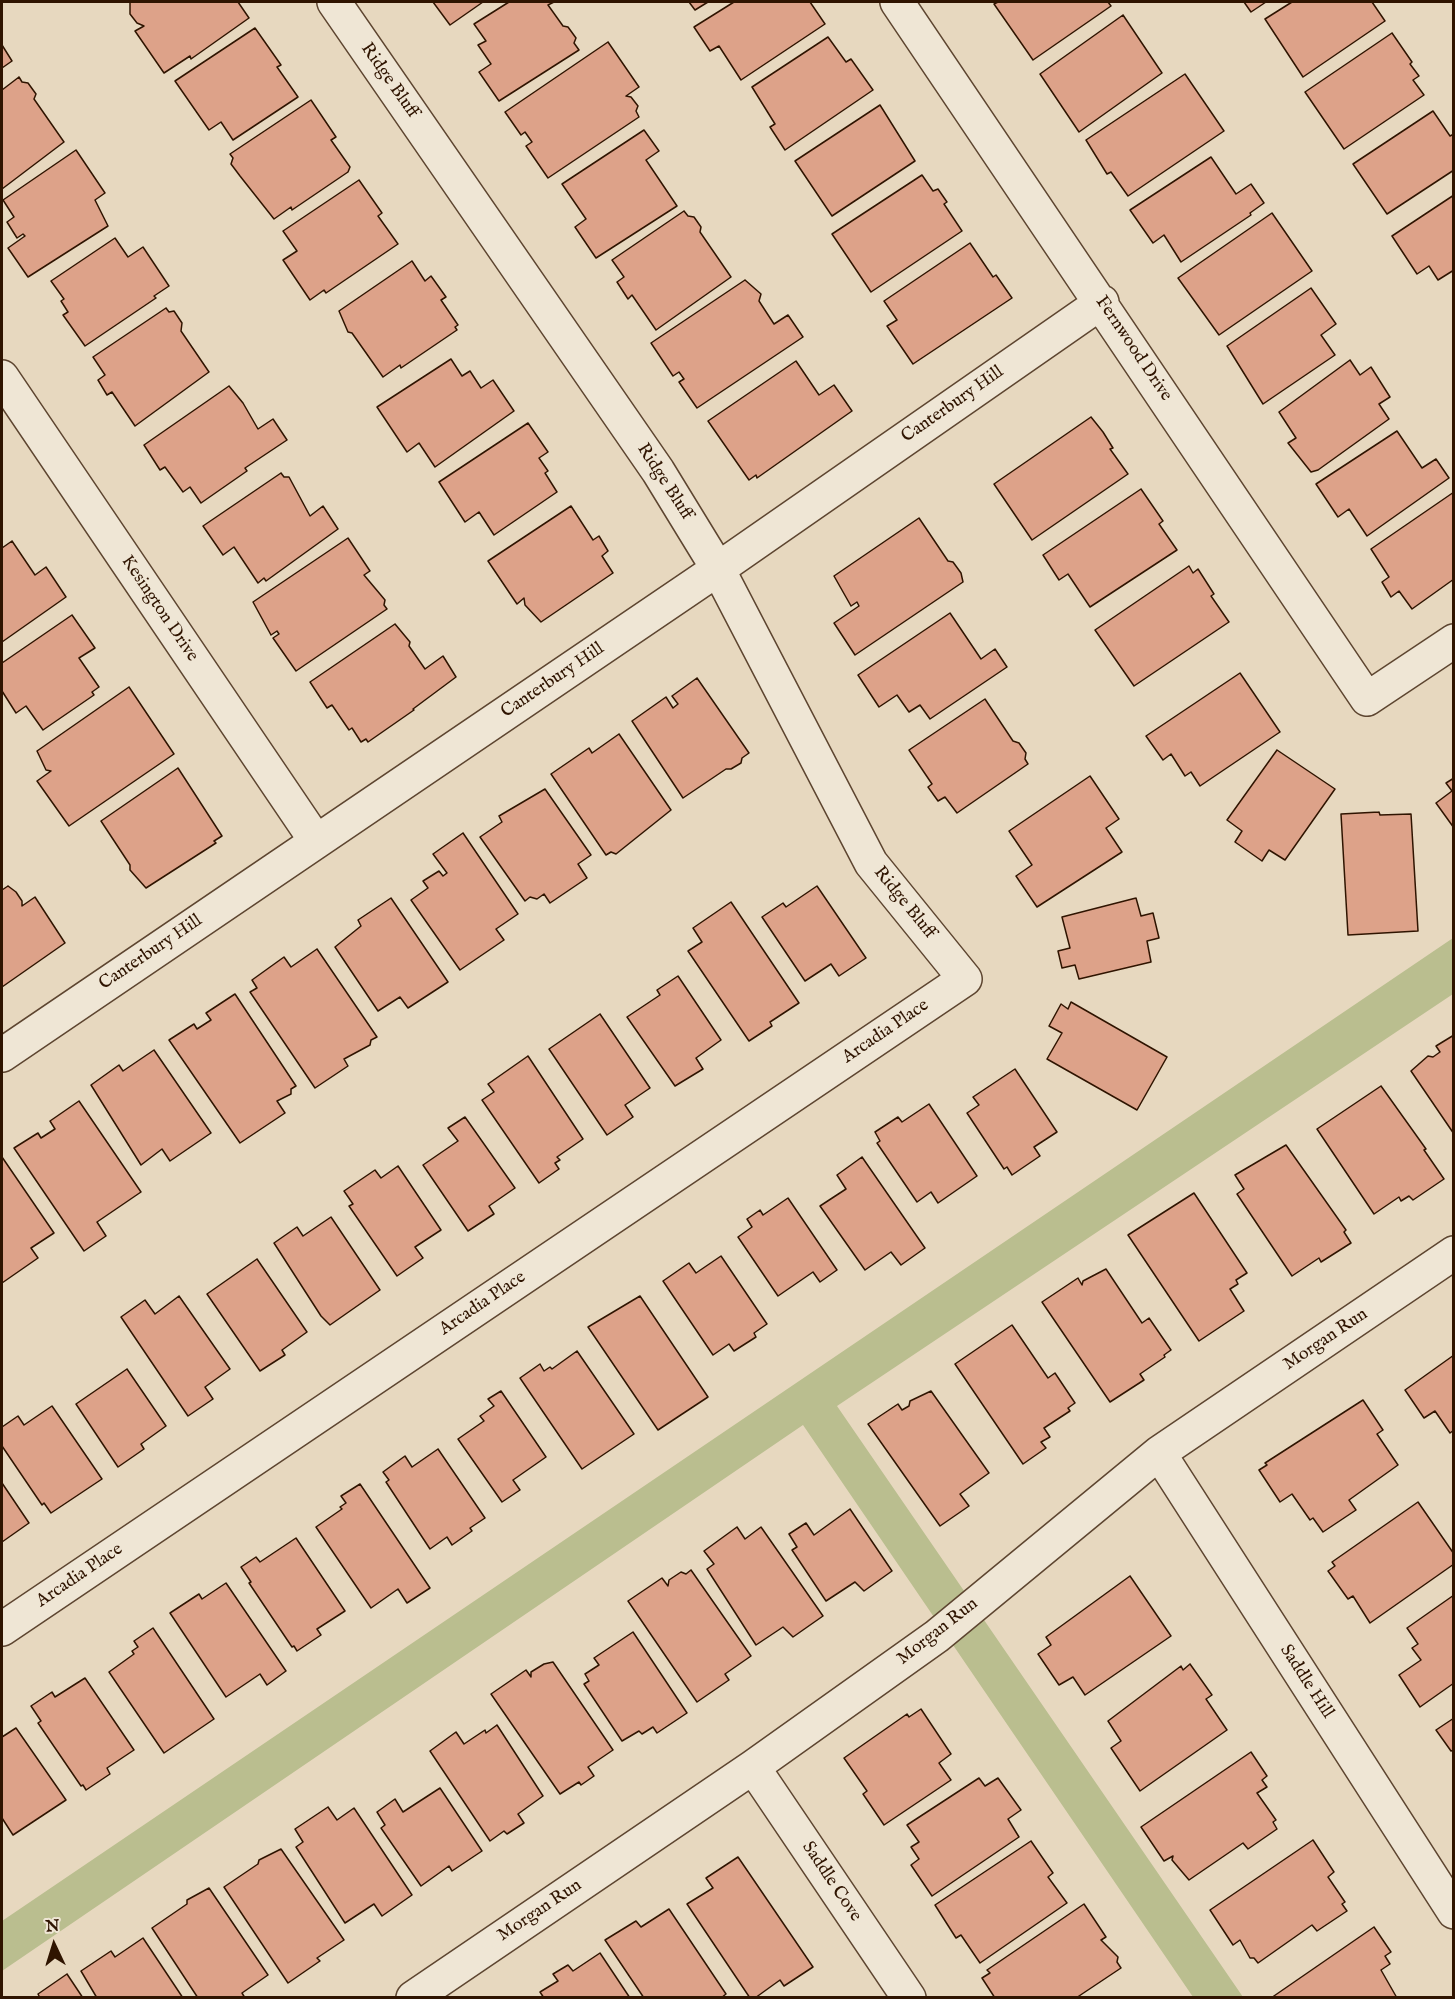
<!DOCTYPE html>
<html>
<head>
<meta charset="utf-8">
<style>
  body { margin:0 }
  #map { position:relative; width:1455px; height:1999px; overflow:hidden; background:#e7d8bf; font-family:"IM FELL English",serif }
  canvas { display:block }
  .frame { position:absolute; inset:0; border:3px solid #2f1400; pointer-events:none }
  .north { position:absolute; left:24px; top:1915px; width:60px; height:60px; -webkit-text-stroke:4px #efe6d5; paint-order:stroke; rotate:356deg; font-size:16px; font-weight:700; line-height:24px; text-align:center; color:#2f1400 }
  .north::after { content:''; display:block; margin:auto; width:21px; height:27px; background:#2f1400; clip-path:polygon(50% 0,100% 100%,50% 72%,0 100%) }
</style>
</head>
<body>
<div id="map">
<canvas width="1455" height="1999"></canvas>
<div class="frame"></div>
<div class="north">N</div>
</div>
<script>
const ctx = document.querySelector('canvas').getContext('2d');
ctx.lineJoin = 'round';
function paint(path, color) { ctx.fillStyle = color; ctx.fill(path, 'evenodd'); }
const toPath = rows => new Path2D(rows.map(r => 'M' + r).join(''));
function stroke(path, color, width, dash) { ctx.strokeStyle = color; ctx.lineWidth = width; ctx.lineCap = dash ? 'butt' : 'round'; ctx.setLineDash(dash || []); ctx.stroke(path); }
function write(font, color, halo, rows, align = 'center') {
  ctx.font = font + ' "IM FELL English",serif'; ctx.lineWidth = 4.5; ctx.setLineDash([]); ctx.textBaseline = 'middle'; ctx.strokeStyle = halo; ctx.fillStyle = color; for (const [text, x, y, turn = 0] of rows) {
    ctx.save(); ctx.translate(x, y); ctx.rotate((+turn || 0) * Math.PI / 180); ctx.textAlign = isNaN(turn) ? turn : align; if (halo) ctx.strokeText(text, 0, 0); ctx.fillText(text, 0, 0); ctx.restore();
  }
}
paint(toPath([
  [1453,938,1453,994,837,1406,1243,1997,1193,1997,803,1425,2,1971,2,1921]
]), '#babe8f');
const building = toPath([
  [130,2,238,2,249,18,191,59,190,56,164,73,135,31,144,26,137,23,130,14,130,2],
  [433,2,483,2,450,25,433,2],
  [509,2,554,2,548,5,563,26,568,27,576,38,574,43,579,50,499,101,479,72,491,64,478,45,486,41,474,24,509,2],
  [689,2,708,2,695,10,689,2],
  [734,2,810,2,825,24,741,80,719,46,710,51,694,27,734,2],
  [998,2,1108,2,1111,6,1033,60,994,4,998,2],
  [1244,2,1266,2,1251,12,1244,2],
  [1292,2,1372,2,1385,21,1303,77,1265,19,1292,2],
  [1123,15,1162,73,1079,132,1040,74,1123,15],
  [255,28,281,65,277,67,298,97,233,140,221,122,209,130,175,81,255,28],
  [1392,33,1412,62,1410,64,1419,76,1413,80,1424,95,1344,149,1305,92,1392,33],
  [828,37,846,62,851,59,873,90,785,150,770,127,775,124,752,87,828,37],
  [608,42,639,87,626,96,631,97,638,106,636,111,639,117,548,178,526,146,532,142,525,132,521,135,505,112,608,42],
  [2,45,12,61,2,68,2,45],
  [1185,74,1224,131,1128,196,1111,172,1107,174,1086,140,1185,74],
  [19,77,22,82,28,83,36,94,34,99,64,142,2,189,2,90,19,77],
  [311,100,336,137,331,140,350,167,348,172,292,210,291,207,274,219,240,176,231,164,233,158,230,154,311,100],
  [880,105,915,161,832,216,795,161,880,105],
  [1433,111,1450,136,1454,134,1454,170,1387,214,1353,164,1433,111],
  [644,130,659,151,646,160,677,206,596,258,575,227,586,219,562,184,644,130],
  [76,150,105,193,95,200,108,226,28,277,8,248,25,236,23,234,17,238,7,222,14,217,3,200,76,150],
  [1211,157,1236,194,1251,184,1264,203,1250,213,1251,215,1181,262,1164,235,1153,243,1130,210,1211,157],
  [922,175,933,191,938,189,947,202,944,204,962,231,871,292,832,234,922,175],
  [359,180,382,213,378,216,398,244,326,293,324,290,310,300,283,260,297,251,283,231,359,180],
  [1454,195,1454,270,1438,280,1429,266,1417,274,1392,236,1454,195],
  [684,211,688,216,694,217,701,227,700,232,731,277,656,330,632,295,628,299,617,282,624,277,612,260,684,211],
  [1272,213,1312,271,1219,335,1178,278,1272,213],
  [115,238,128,257,143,247,169,286,154,296,156,298,85,346,63,315,68,312,61,301,64,299,51,281,115,238],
  [970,243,993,277,996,275,1012,298,913,364,887,326,897,320,884,301,970,243],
  [412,261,425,281,431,276,446,297,441,300,458,325,455,327,457,330,401,368,400,365,383,377,352,333,348,332,339,311,412,261],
  [745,280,761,294,759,301,774,324,788,315,803,337,697,408,679,382,684,379,679,372,673,376,651,343,745,280],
  [1311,288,1336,324,1321,335,1335,355,1263,404,1227,346,1311,288],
  [166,308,169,312,174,311,182,323,181,331,209,372,135,426,112,392,107,395,98,380,105,375,93,357,166,308],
  [451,359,462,376,470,371,481,388,493,380,514,411,435,467,419,443,407,452,377,407,451,359],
  [1350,360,1360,375,1371,367,1390,397,1379,404,1389,419,1318,470,1311,472,1288,443,1296,438,1279,412,1350,360],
  [796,361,819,395,834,385,852,411,757,478,756,475,749,480,708,421,796,361],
  [229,386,243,403,258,429,273,419,287,440,245,468,247,471,201,503,190,487,183,492,165,467,160,470,144,445,229,386],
  [1091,417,1103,432,1113,448,1110,449,1128,474,1032,540,994,484,1091,417],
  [528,423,548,452,539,458,548,471,545,473,557,492,494,535,479,512,465,522,439,482,528,423],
  [1397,431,1422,468,1436,459,1449,478,1367,536,1349,509,1338,517,1316,484,1397,431],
  [281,473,284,477,289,477,310,516,323,506,338,529,266,581,264,578,258,583,234,547,223,555,203,526,281,473],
  [1141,489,1163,521,1159,524,1177,550,1090,607,1068,574,1059,580,1043,555,1141,489],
  [1454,492,1454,579,1412,609,1399,591,1391,597,1382,582,1389,577,1371,549,1454,492],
  [571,506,593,540,599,536,608,551,602,556,613,573,541,622,525,605,524,598,517,604,488,561,571,506],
  [919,518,948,561,953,562,961,573,963,582,855,655,834,623,859,606,857,602,851,606,834,576,919,518],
  [348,538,370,571,364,575,385,600,384,605,387,609,296,671,273,638,279,634,277,631,271,635,253,602,348,538],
  [12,541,35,575,46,567,66,597,2,642,2,548,12,541],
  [1189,566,1193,573,1198,569,1214,594,1211,596,1229,622,1134,686,1095,630,1189,566],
  [950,613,981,659,995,649,1007,667,930,719,920,705,909,712,897,695,879,707,858,675,950,613],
  [72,615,95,648,79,658,99,687,92,692,94,695,43,730,26,706,16,713,2,691,2,663,72,615],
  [395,624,410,642,409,646,425,669,443,656,456,677,413,709,414,710,368,742,366,739,361,742,352,728,349,730,332,705,327,708,310,682,395,624],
  [1240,673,1280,732,1200,786,1191,772,1185,776,1171,754,1163,760,1146,736,1240,673],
  [697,678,749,753,742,758,741,763,731,769,726,769,683,798,632,721,666,697,673,708,678,704,672,696,697,678],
  [129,687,174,754,69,826,37,781,51,771,46,770,37,751,129,687],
  [985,699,1013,741,1019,743,1026,753,1025,759,1028,764,957,813,945,797,938,801,928,787,932,784,909,750,985,699],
  [619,734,671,810,616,854,611,852,606,855,551,774,589,748,592,753,619,734],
  [1277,750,1335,789,1285,860,1269,850,1262,861,1235,842,1242,831,1227,820,1277,750],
  [178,768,222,836,214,841,216,843,146,888,130,870,130,865,101,821,178,768],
  [1090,776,1119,819,1106,828,1122,852,1037,907,1016,876,1032,865,1009,831,1090,776],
  [1454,778,1454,828,1436,803,1452,791,1446,783,1454,778],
  [545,789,591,855,578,864,587,878,550,903,544,894,537,899,530,897,525,901,480,837,502,822,499,816,545,789],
  [1379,812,1380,815,1411,814,1418,931,1348,935,1341,814,1379,812],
  [463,833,518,914,496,929,504,940,460,970,411,900,428,888,423,881,439,871,443,876,447,873,433,854,463,833],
  [8,886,16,892,22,901,22,906,35,897,65,943,2,987,2,890,8,886],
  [817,886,866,958,839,976,831,964,805,981,762,917,783,903,786,907,817,886],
  [391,898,448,982,408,1008,400,997,378,1011,335,947,361,926,358,920,391,898],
  [1136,898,1141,916,1153,913,1159,938,1147,941,1151,962,1079,979,1075,965,1062,968,1058,951,1070,948,1062,917,1136,898],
  [731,902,799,1003,770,1022,772,1026,749,1041,688,951,702,942,693,928,731,902],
  [317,949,377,1037,371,1040,370,1045,344,1059,348,1066,315,1088,250,992,257,988,252,980,284,957,291,967,317,949],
  [678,976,721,1040,696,1058,703,1069,675,1086,627,1017,660,995,657,990,678,976],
  [235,994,296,1086,291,1089,291,1094,277,1101,285,1113,240,1143,169,1040,194,1024,197,1029,211,1020,206,1013,235,994],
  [1071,1002,1167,1057,1137,1110,1047,1059,1062,1033,1049,1026,1061,1004,1068,1009,1071,1002],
  [600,1014,650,1088,625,1105,633,1117,607,1135,549,1049,600,1014],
  [1454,1035,1454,1134,1411,1071,1428,1056,1433,1057,1440,1052,1436,1046,1454,1035],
  [154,1050,211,1133,170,1161,162,1149,141,1165,91,1085,119,1065,123,1071,154,1050],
  [528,1056,583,1139,557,1157,560,1160,555,1163,559,1169,539,1183,482,1100,494,1092,488,1084,528,1056],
  [1015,1069,1057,1132,1034,1147,1040,1156,1012,1175,1007,1167,1004,1169,967,1113,979,1105,973,1097,1015,1069],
  [1381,1086,1426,1149,1424,1150,1444,1179,1413,1200,1409,1196,1401,1201,1399,1197,1374,1214,1317,1129,1381,1086],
  [79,1101,141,1192,97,1222,106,1236,84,1251,14,1148,38,1133,41,1138,55,1129,50,1121,79,1101],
  [929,1104,977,1176,938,1203,931,1192,917,1202,877,1143,880,1141,875,1132,898,1117,902,1122,929,1104],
  [465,1117,515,1188,489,1206,494,1214,468,1231,423,1165,458,1141,448,1128,465,1117],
  [1286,1145,1346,1230,1344,1232,1351,1243,1321,1262,1319,1258,1292,1276,1237,1194,1244,1189,1235,1175,1286,1145],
  [2,1157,54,1233,31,1248,38,1258,2,1283,2,1157],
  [862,1157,925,1248,901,1265,891,1252,865,1270,820,1206,846,1189,837,1175,862,1157],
  [398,1166,441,1230,415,1247,423,1258,397,1276,349,1206,353,1204,344,1191,375,1170,381,1178,398,1166],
  [1194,1193,1247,1273,1236,1280,1238,1284,1230,1289,1244,1311,1199,1341,1128,1235,1194,1193],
  [788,1198,837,1270,820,1282,813,1272,778,1296,738,1237,752,1227,747,1219,760,1210,763,1215,788,1198],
  [331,1217,380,1290,330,1325,321,1316,274,1243,297,1227,303,1236,331,1217],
  [721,1256,767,1324,754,1333,756,1337,734,1351,729,1344,713,1355,663,1281,689,1263,696,1273,721,1256],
  [257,1259,307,1332,282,1350,285,1355,260,1371,207,1294,257,1259],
  [1106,1269,1142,1323,1149,1318,1171,1350,1164,1355,1165,1357,1140,1374,1144,1380,1110,1402,1042,1302,1078,1278,1082,1285,1083,1281,1106,1269],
  [179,1296,230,1369,205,1387,213,1399,188,1416,121,1317,145,1300,155,1314,179,1296],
  [640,1296,708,1397,658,1430,588,1327,640,1296],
  [1012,1325,1048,1378,1055,1373,1075,1403,1068,1408,1070,1411,1044,1428,1050,1437,1041,1442,1046,1448,1023,1464,955,1364,1012,1325],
  [577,1351,634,1434,582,1469,520,1378,540,1364,544,1371,550,1367,552,1369,577,1351],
  [1454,1355,1454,1430,1450,1433,1435,1411,1424,1418,1405,1390,1454,1355],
  [127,1369,166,1426,141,1444,144,1449,118,1467,76,1404,127,1369],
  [501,1391,546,1457,513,1480,520,1490,502,1502,458,1439,484,1421,480,1416,494,1406,488,1399,501,1391],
  [931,1391,989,1473,960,1494,969,1506,940,1526,868,1424,898,1404,902,1410,909,1406,910,1401,931,1391],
  [1363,1400,1383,1430,1377,1434,1398,1465,1349,1500,1356,1510,1323,1532,1313,1518,1310,1520,1292,1494,1280,1502,1259,1470,1267,1465,1265,1463,1363,1400],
  [52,1406,102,1479,51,1513,44,1503,42,1505,2,1446,2,1427,18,1416,24,1425,52,1406],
  [438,1449,485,1518,470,1528,472,1531,452,1545,447,1537,430,1549,386,1482,389,1480,383,1472,405,1456,412,1467,438,1449],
  [2,1483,29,1523,2,1542,2,1483],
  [360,1484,430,1588,407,1603,398,1589,371,1608,316,1527,342,1509,340,1507,346,1503,341,1496,360,1484],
  [1418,1502,1454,1554,1454,1564,1370,1623,1353,1596,1348,1599,1328,1571,1335,1566,1332,1562,1418,1502],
  [850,1509,892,1571,864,1591,855,1582,826,1601,792,1550,797,1547,789,1534,806,1523,814,1535,850,1509],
  [737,1527,745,1539,761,1527,823,1616,793,1637,783,1627,756,1645,707,1569,714,1564,704,1551,737,1527],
  [296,1538,345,1611,317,1629,321,1635,297,1651,294,1646,292,1647,249,1583,251,1582,241,1567,256,1557,260,1562,296,1538],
  [691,1570,751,1656,725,1674,729,1680,697,1702,628,1601,662,1578,668,1586,669,1580,681,1572,686,1574,691,1570],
  [1130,1576,1171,1636,1085,1695,1073,1677,1059,1685,1038,1654,1051,1645,1046,1637,1130,1576],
  [226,1583,286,1671,267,1685,260,1674,226,1697,170,1613,199,1594,202,1599,226,1583],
  [1454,1595,1454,1683,1420,1707,1399,1675,1421,1660,1412,1648,1418,1644,1407,1628,1454,1595],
  [153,1628,214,1719,164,1753,109,1672,134,1654,132,1651,138,1647,134,1641,153,1628],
  [633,1632,687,1713,657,1733,653,1727,642,1734,639,1731,622,1741,584,1684,589,1681,585,1674,599,1665,594,1658,633,1632],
  [553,1662,613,1750,588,1767,594,1776,581,1785,579,1782,560,1794,491,1694,526,1670,531,1677,531,1672,544,1664,553,1662],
  [1190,1664,1212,1695,1206,1699,1227,1730,1140,1791,1111,1748,1121,1741,1108,1721,1181,1666,1183,1670,1190,1664],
  [85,1678,134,1750,107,1768,110,1774,86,1790,83,1785,81,1786,38,1723,41,1721,31,1706,52,1692,55,1697,85,1678],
  [921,1709,951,1754,939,1763,951,1780,884,1825,863,1794,867,1791,844,1758,907,1714,909,1717,921,1709],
  [1454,1718,1454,1750,1451,1751,1436,1730,1454,1718],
  [497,1725,543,1796,518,1814,524,1823,507,1834,504,1831,490,1841,430,1751,456,1732,464,1744,485,1730,486,1733,497,1725],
  [16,1728,66,1800,13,1835,2,1818,2,1737,16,1728],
  [1251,1752,1267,1776,1262,1780,1267,1787,1257,1793,1276,1820,1273,1822,1277,1829,1248,1849,1243,1843,1189,1880,1172,1860,1173,1856,1164,1861,1141,1827,1251,1752],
  [979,1778,985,1786,998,1778,1021,1810,1008,1819,1019,1837,932,1896,911,1865,919,1859,911,1847,919,1842,907,1825,979,1778],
  [440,1788,482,1851,452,1871,449,1866,421,1886,381,1828,385,1825,377,1812,395,1799,403,1812,440,1788],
  [328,1807,337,1820,354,1808,412,1895,382,1916,374,1904,345,1923,296,1847,303,1842,295,1829,328,1807],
  [1313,1840,1334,1872,1328,1877,1345,1902,1342,1904,1347,1911,1317,1931,1312,1925,1258,1963,1254,1958,1250,1958,1240,1940,1233,1945,1210,1910,1313,1840],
  [1031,1841,1053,1873,1048,1877,1067,1903,980,1963,961,1935,956,1938,935,1905,1031,1841],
  [281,1849,344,1940,317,1958,320,1961,288,1983,224,1887,258,1864,259,1860,281,1849],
  [738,1857,813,1967,784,1986,780,1980,755,1998,750,1998,687,1904,713,1888,706,1878,738,1857],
  [209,1888,268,1975,242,1993,245,1998,198,1998,152,1928,187,1904,187,1900,209,1888],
  [1084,1904,1106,1937,1101,1940,1118,1957,1117,1962,1121,1968,1076,1998,995,1998,982,1978,990,1973,987,1970,1084,1904],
  [669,1909,726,1994,721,1998,644,1998,605,1940,636,1921,641,1927,669,1909],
  [1374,1927,1391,1952,1385,1956,1390,1964,1381,1970,1397,1998,1271,1998,1374,1927],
  [143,1938,183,1998,97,1998,81,1971,111,1951,115,1957,143,1938],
  [600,1953,630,1998,544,1998,540,1992,558,1981,553,1974,568,1965,573,1971,600,1953],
  [67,1974,83,1998,40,1998,38,1994,67,1974]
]);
paint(building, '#dda289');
stroke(building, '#2f1400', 1.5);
const minor = toPath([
  [897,2,1367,699,1454,641],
  [2,377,316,841],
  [2,1055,718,569,1102,302],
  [1159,1453,1454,1912],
  [2,1629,965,979,871,863,718,569,658,471,334,2],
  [753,1767,909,1998],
  [413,1998,753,1767,937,1636,1159,1453,1454,1253]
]);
stroke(minor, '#5d4530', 36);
stroke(minor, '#efe6d5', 33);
write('18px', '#2f1400', '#efe6d5', [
  ["Ridge Bluff",389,81,55],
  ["Fernwood Drive",1133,349,56],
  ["Canterbury Hill",953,405,-35],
  ["Ridge Bluff",664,482,57],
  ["Kesington Drive",159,609,56],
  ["Canterbury Hill",553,681,-34],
  ["Ridge Bluff",904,903,51],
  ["Canterbury Hill",151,953,-34],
  ["Arcadia Place",886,1032,-34],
  ["Arcadia Place",483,1304,-34],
  ["Morgan Run",1326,1340,-34],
  ["Arcadia Place",80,1576,-34],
  ["Morgan Run",938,1632,-38],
  ["Saddle Hill",1306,1682,57],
  ["Saddle Cove",831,1882,56],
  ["Morgan Run",540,1911,-34]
]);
</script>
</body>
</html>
